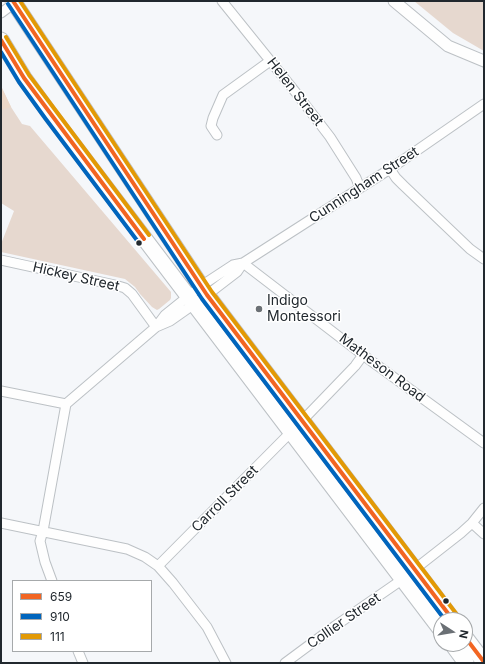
<!DOCTYPE html>
<html>
<head>
<meta charset="utf-8">
<style>
  body { margin:0 }
  #map { position:relative; width:485px; height:664px; overflow:hidden; background:#f5f7fa; font-family:Inter,sans-serif }
  canvas { display:block }
  .frame { position:absolute; inset:0; border:2px solid #21282e; pointer-events:none }
  .legend { position:absolute; left:12px; top:580px; width:140px; height:72px; box-sizing:border-box; background:#fff; border:1px solid #a6a9ab; margin:0; padding:5px 7px; list-style:none; font-size:12px; color:#21282e }
  .legend li { display:flex; align-items:center; gap:8px; height:20px }
  .legend b { width:20px; border:1px solid #a6a9ab }
  .north { position:absolute; left:433px; top:612px; width:40px; height:40px; box-sizing:border-box; background:#fff; border:1px solid #a6a9ab; border-radius:50%; rotate:102deg; font-size:11px; font-weight:700; line-height:16px; text-align:center; color:#21282e }
  .north::after { content:''; display:block; margin:auto; width:14px; height:18px; background:#6b7075; clip-path:polygon(50% 0,100% 100%,50% 72%,0 100%) }
</style>
</head>
<body>
<div id="map">
<canvas width="485" height="664"></canvas>
<div class="frame"></div>
<ul class="legend">
<li><b style="height:5px;background:#f26522"></b>659</li>
<li><b style="height:5px;background:#0065bd"></b>910</li>
<li><b style="height:5px;background:#e29905"></b>111</li>
</ul>
<div class="north">N</div>
</div>
<script>
const ctx = document.querySelector('canvas').getContext('2d');
ctx.lineJoin = 'round';
function paint(path, color) { ctx.fillStyle = color; ctx.fill(path, 'evenodd'); }
const toPath = rows => new Path2D(rows.map(r => 'M' + r).join(''));
function stroke(path, color, width, dash) { ctx.strokeStyle = color; ctx.lineWidth = width; ctx.lineCap = dash ? 'butt' : 'round'; ctx.setLineDash(dash || []); ctx.stroke(path); }
function write(font, color, halo, rows, align = 'center') {
  ctx.font = font + ' Inter,sans-serif'; ctx.lineWidth = 3; ctx.setLineDash([]); ctx.textBaseline = 'middle'; ctx.strokeStyle = halo; ctx.fillStyle = color; for (const [text, x, y, turn = 0] of rows) {
    ctx.save(); ctx.translate(x, y); ctx.rotate((+turn || 0) * Math.PI / 180); ctx.textAlign = isNaN(turn) ? turn : align; if (halo) ctx.strokeText(text, 0, 0); ctx.fillText(text, 0, 0); ctx.restore();
  }
}
paint(toPath([
  [414,1,484,1,484,51,453,33],
  [1,86,11,107,22,124,30,126,171,292,171,298,170,300,159,309,157,310,152,307,140,294,135,287,125,279,1,252,1,244,14,211,1,203]
]), '#e6d8cf');
paint(toPath([
  [1,86,11,107,1,110]
]), '#ecd7c7');
const minor = toPath([
  [222,1,297,94,330,137,356,178,360,188],
  [1,13,17,1],
  [217,135,211,126,213,118,223,95,270,61],
  [390,169,396,178,403,185,470,249,484,259],
  [1,260,115,285,125,288,132,294,156,327],
  [243,263,363,355,484,443],
  [156,327,170,321,207,295,237,272,243,263],
  [1,391,66,404],
  [302,421,355,366,363,355],
  [1,523,127,549,145,557,158,566,173,583,207,627,226,663],
  [472,523,484,534],
  [158,566,291,432],
  [415,569,461,533,472,523,484,508],
  [52,581,45,562,40,541,43,531,66,404,156,327,165,315,201,286,233,265,243,263,360,188,390,169,484,104],
  [78,651,83,663],
  [285,663,335,626,403,579]
]);
const tertiary = toPath([
  [394,1,448,46,484,61]
]);
const trunk = toPath([
  [13,1,207,295,453,620],
  [1,40,24,78,50,114,441,630],
  [465,637,484,662],
  [452,644,466,663]
]);
stroke(minor, '#bcc1c5', 11);
stroke(tertiary, '#bcc1c5', 13);
stroke(trunk, '#bcc1c5', 17);
stroke(minor, '#fefefe', 9);
stroke(tertiary, '#fefefe', 11);
stroke(trunk, '#fefefe', 15);
stroke(toPath([
  [13,1,207,295,453,620],
  [1,40,24,78,144,239],
  [465,637,484,662]
]), '#f26522', 4);
stroke(toPath([
  [8,4,202,299,445,620],
  [1,52,19,82,45,118,139,243]
]), '#0065bd', 4);
stroke(toPath([
  [20,1,212,292,458,616],
  [6,37,29,75,149,235]
]), '#e29905', 4);
for (const [x, y, r, color] of [
  [139,243,3.5,"#21282e"],
  [259,309,4,"#6b7075"],
  [446,601,3.5,"#21282e"]
]) { const dot = new Path2D(); dot.arc(x, y, r, 0, 2 * Math.PI); ctx.fillStyle = color; ctx.fill(dot); stroke(dot, '#fff', 1.5); }
write('14px', '#21282e', '#fff', [
  ["Helen Street",295,92,52],
  ["Cunningham Street",364,185,-33],
  ["Hickey Street",76,277,13],
  ["Matheson Road",382,368,37],
  ["Carroll Street",225,499,-45],
  ["Collier Street",344,621,-35]
]);
write('14px', '#21282e', '#fff', [
  ["Indigo",267,301],
  ["Montessori",267,317]
], 'left');
</script>
</body>
</html>
